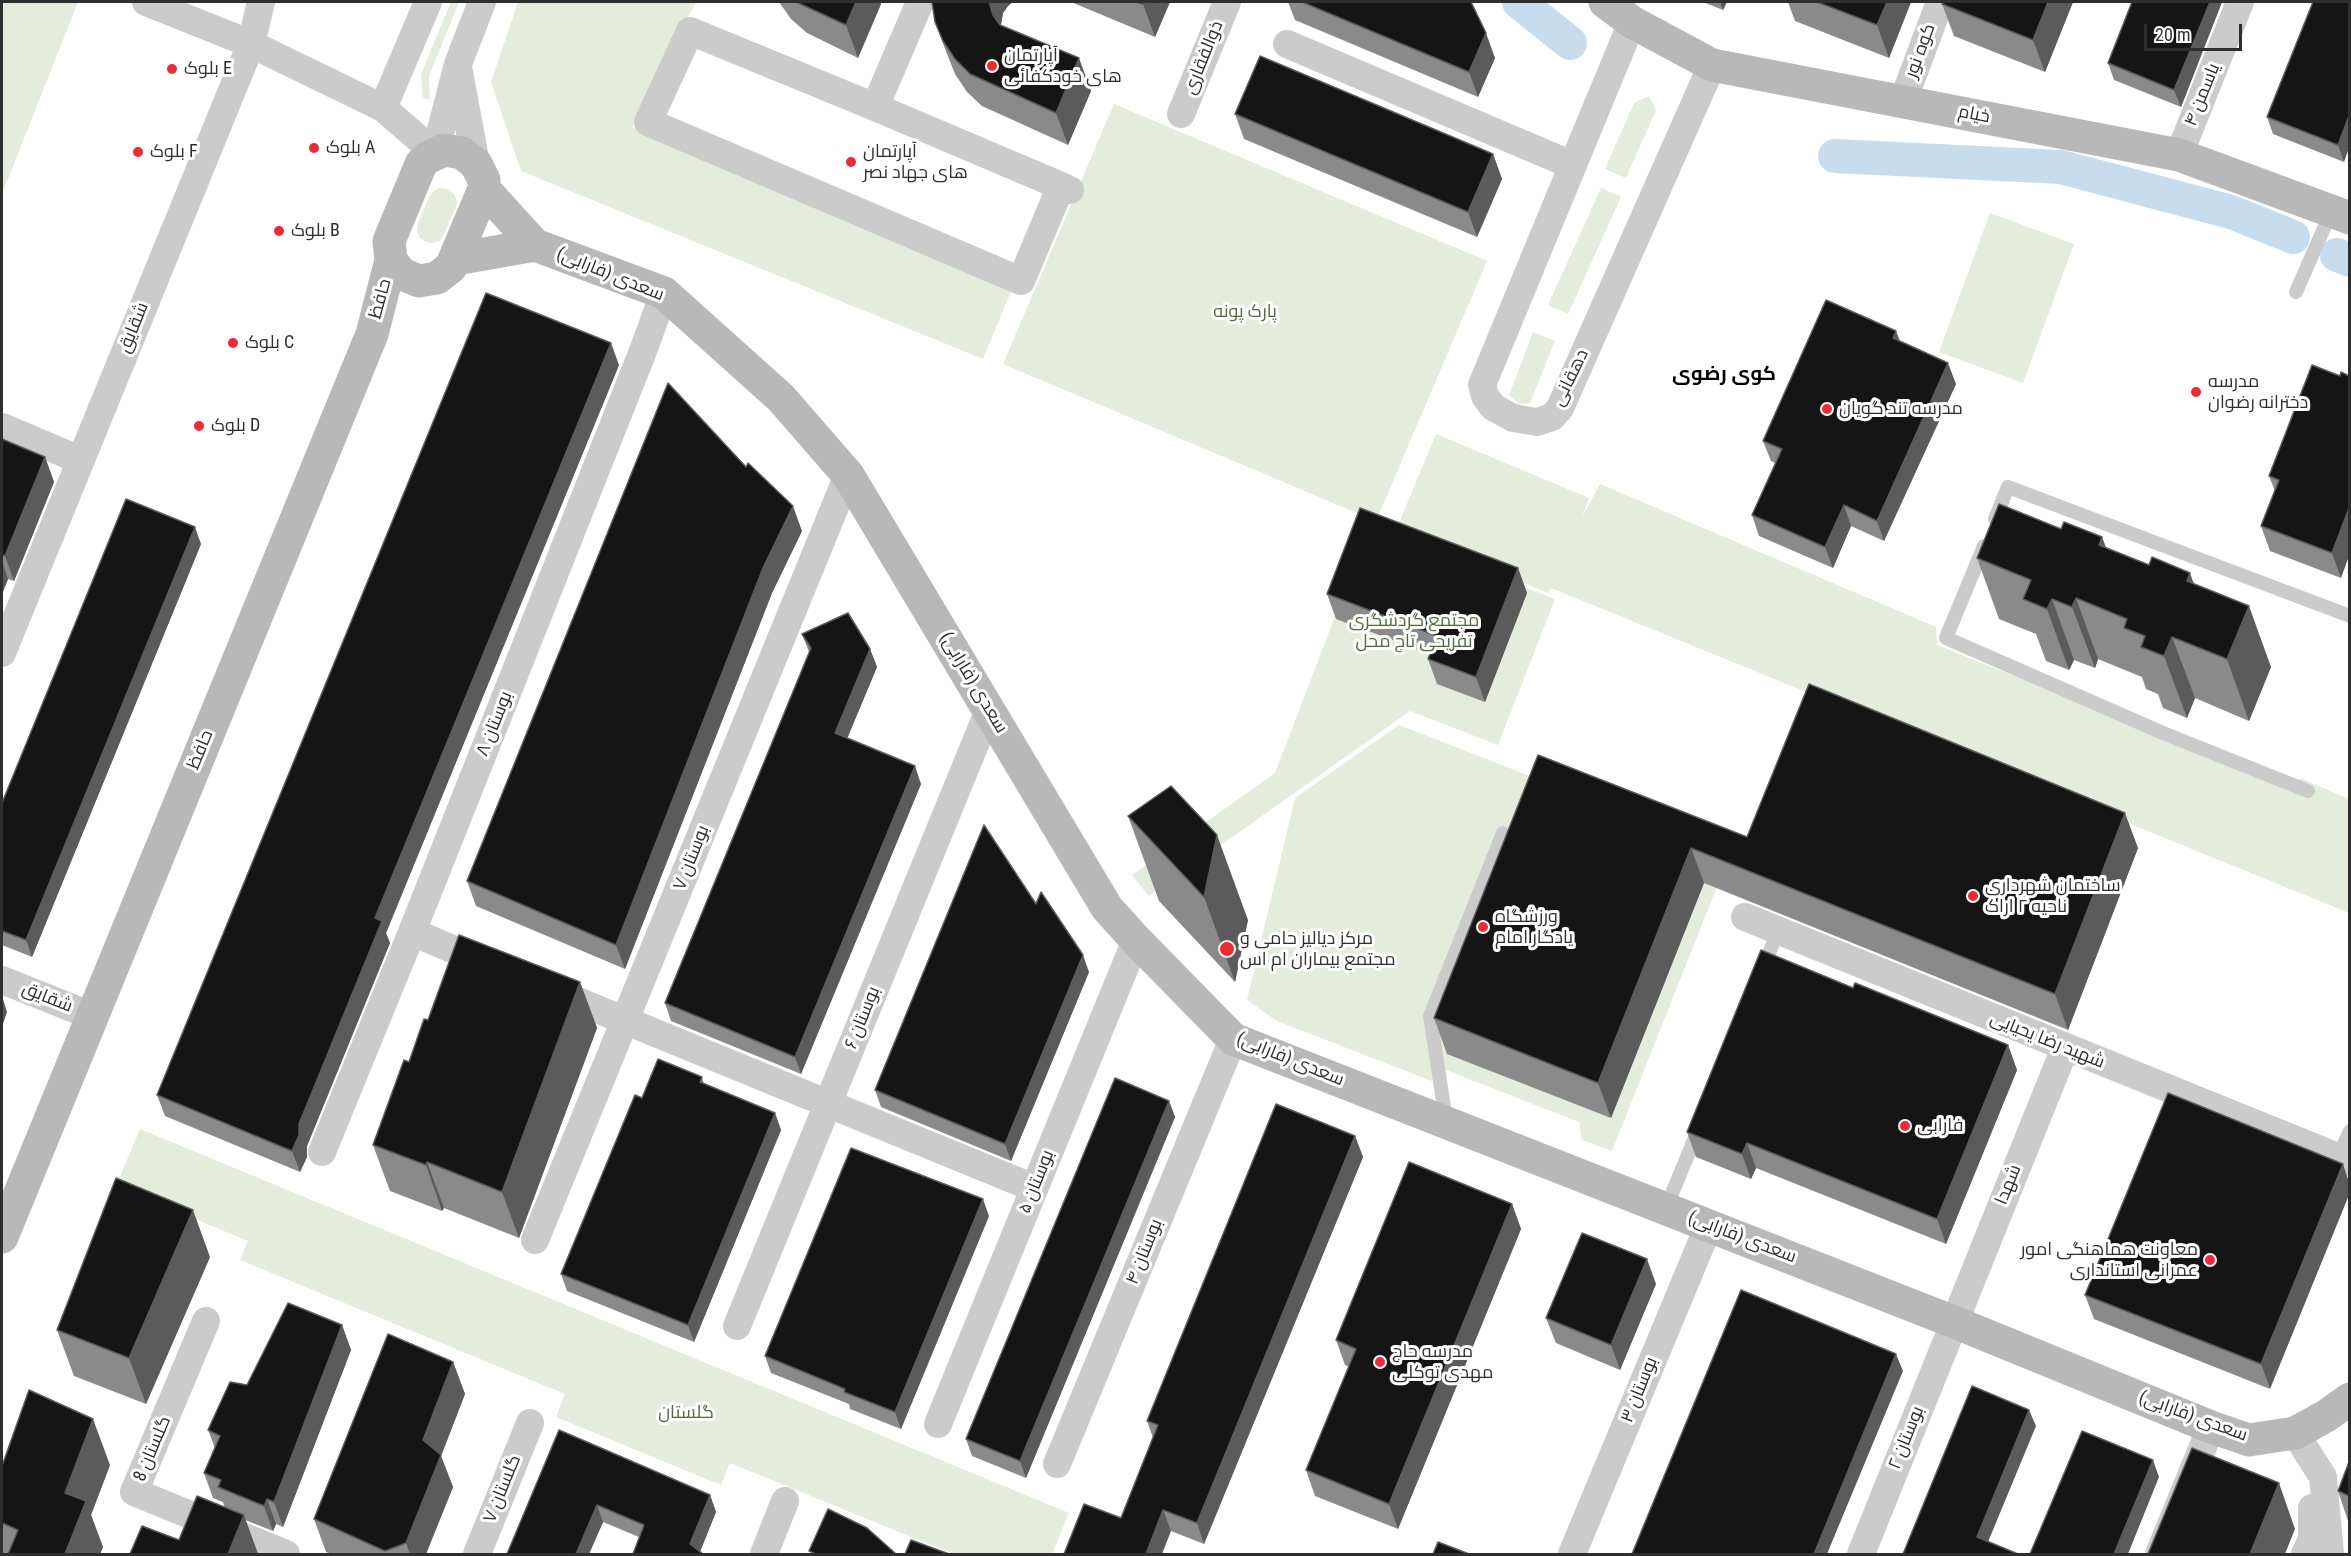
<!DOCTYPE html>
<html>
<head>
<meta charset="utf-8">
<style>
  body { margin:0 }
  #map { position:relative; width:2351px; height:1556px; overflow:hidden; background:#fff; font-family:"Roboto Condensed",sans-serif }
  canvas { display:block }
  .frame { position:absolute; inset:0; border:3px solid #2e2e2e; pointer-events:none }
  .scale { position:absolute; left:2144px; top:24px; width:98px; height:27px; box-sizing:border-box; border:3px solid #2e2e2e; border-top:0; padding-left:8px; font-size:18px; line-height:21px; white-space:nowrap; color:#2e2e2e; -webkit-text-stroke:4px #fff; paint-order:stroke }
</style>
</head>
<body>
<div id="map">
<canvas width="2351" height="1556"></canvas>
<div class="frame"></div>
<div class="scale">20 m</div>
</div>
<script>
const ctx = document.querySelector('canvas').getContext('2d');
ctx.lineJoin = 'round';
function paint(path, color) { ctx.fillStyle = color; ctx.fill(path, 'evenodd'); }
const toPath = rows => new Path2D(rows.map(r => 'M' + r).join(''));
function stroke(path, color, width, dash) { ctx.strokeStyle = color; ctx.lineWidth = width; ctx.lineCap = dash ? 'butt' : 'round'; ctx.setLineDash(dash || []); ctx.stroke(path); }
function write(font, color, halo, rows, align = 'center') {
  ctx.font = font + ' "Roboto Condensed",Cairo,sans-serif'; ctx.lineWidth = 6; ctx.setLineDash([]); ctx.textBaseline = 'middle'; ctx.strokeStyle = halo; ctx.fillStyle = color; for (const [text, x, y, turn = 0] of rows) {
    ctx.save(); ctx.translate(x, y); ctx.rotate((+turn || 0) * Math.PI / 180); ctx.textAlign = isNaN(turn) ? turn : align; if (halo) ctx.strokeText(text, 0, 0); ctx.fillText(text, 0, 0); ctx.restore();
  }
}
paint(toPath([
  [2,2,78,2,2,194],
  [451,2,459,2,429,76,430,99,423,98,421,74],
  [518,2,696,2,632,127,1012,289,983,359,521,171,491,82],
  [1649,96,1656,110,1626,178,1605,169,1634,103],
  [1114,104,1487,261,1376,521,1003,364],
  [440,188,448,189,454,194,457,201,456,208,441,240,433,243,426,242,420,238,417,231,418,223,429,197,434,191],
  [1601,188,1621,197,1568,314,1548,305],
  [1990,213,2074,244,2023,383,1939,352],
  [1533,332,1555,341,1530,403,1519,404,1509,395],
  [1436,434,1589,498,1582,517,1600,484,1936,627,1937,645,2295,788,2300,778,2349,799,2349,913,1551,588,1548,593,1396,530],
  [1369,528,1555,599,1498,745,1410,711,1149,896,1132,875,1275,773],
  [1399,725,1730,854,1612,1151,1582,1140,1579,1122,1446,1070,1432,1081,1277,1021,1247,1000,1295,798],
  [140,1129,1069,1513,1052,1554,953,1554,730,1463,721,1485,556,1417,565,1394,240,1260,248,1241,116,1186]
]), '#e4ecdb');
stroke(toPath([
  [1519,2,1570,43],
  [1835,156,2061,167,2231,212,2293,237],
  [2337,255,2350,260]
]), '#c7dded', 34);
stroke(toPath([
  [2296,292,2332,210],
  [1995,519,2008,487,2350,616],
  [1984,546,1946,638,2163,733,2308,791],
  [1762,971,1778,931],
  [1446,1120,1430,1016,1503,833],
  [2338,1157,2350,1131],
  [1666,1208,1699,1128]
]), '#cbcbcb', 14);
stroke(toPath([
  [146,2,251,44,383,108,435,153,458,64,482,2],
  [1632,22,1482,385,1485,396,1493,407,1513,418,1537,422,1552,417,1560,408,1712,65],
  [1287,44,1572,165],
  [459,72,476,164],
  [1903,101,1940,2],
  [875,107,920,2],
  [383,108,428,2],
  [1181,114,1227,2],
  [2179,155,2240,2],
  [1061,186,1021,281,648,122,690,31,875,107,1061,186,1070,190],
  [2,427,80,460],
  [2,653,251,44,261,2],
  [1745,917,2350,1162],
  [412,932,488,964],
  [2,980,92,1016],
  [553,991,1034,1188],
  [322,1152,412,932,643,351,664,293],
  [535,1240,848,475],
  [206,1321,134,1492,286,1554],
  [737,1326,989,710],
  [938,1424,1136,940],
  [2295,1433,2323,1477,2330,1554],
  [1057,1464,1233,1039],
  [477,1554,530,1423],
  [764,1554,785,1501],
  [1572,1554,1709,1225],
  [1861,1554,2065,1048],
  [2159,1554,2211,1427],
  [2305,1554,2312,1539,2312,1508]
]), '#cbcbcb', 28);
stroke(toPath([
  [1605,2,1632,22,1712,65,2179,155,2350,218],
  [444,150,462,153,476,164,484,180,484,189,451,267,437,278,419,281,402,274,396,267,391,260,389,241,421,164,427,158,444,150],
  [484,189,535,245,664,293,781,398,848,475,1107,908,1136,940,1233,1039,1954,1322,2211,1427,2249,1440,2295,1433,2326,1416,2350,1399],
  [456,259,535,245],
  [2,1237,372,334,391,260]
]), '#b8b8b8', 33);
paint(toPath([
  [779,2,880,2,881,4,858,58,807,33,791,19],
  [932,2,1013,2,1008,6,1003,13,1001,25,1091,91,1068,145,982,106,967,92,955,74,947,54,935,22],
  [1071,2,1170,2,1155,37],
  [1288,2,1471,2,1495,58,1478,97,1295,20],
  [1703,2,1727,2,1723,10],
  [1788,2,1911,2,1889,58,1795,21],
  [1943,2,2073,2,2045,72,1954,36,1942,4],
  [2132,2,2222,2,2181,107,2114,80,2108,63],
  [2313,2,2344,162,2273,134,2267,117],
  [1235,114,1493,154,1502,179,1477,237,1244,139],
  [1900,341,1956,384,1884,541,1851,526,1833,568,1759,536,1752,515,1775,463,1771,461,1763,441],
  [619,365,386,933,390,943,307,1146,307,1157,300,1172,165,1116,157,1095],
  [2312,365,2341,578,2270,551,2261,526,2275,491,2269,476],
  [2,439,45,457,54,482,14,581,8,579,2,594],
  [2061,529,2102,537,2106,548,2194,583,2271,667,2249,721,2195,698,2187,718,2163,708,2158,694,2146,689,2142,677,2098,659,2095,668,2074,660,2069,670,2046,661,2036,634,1999,619,1977,558],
  [802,531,772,593,625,969,476,906,467,881],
  [201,544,32,957,2,945,2,803],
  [1518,568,1527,593,1485,702,1437,684,1428,659,1430,654,1336,619,1327,594],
  [802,634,870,649,877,667,847,738,921,784,801,1074,671,1021,665,1003,809,652],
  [1538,755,1747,837,2138,848,2068,1030,1704,883,1611,1118,1447,1054,1434,1018],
  [1128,816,1248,920,1235,982,1159,901],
  [1036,904,1089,972,1011,1161,881,1107,875,1090],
  [580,982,597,1028,519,1238,444,1208,442,1211,390,1191,373,1145,409,1062],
  [1853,988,2008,1045,2017,1070,1946,1244,1756,1168,1751,1179,1696,1157,1687,1132],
  [702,1077,704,1084,775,1113,781,1130,694,1342,567,1291,561,1274,642,1098],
  [2168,1093,2270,1389,2094,1319,2085,1295],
  [1169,1101,1175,1117,1026,1478,972,1456,966,1439],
  [1355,1136,1363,1157,1204,1544,1171,1531,1121,1518,1153,1438,1147,1421],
  [1512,1204,1521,1229,1398,1529,1315,1496,1306,1470,1349,1367,1345,1365,1336,1340],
  [989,1216,901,1429,850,1409,849,1404,771,1373,765,1356],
  [210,1257,146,1404,74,1376,57,1330],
  [1656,1284,1620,1370,1556,1343,1546,1318],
  [342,1325,351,1350,283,1527,276,1524,273,1531,245,1520,258,1554,130,1554,179,1540,225,1508,223,1502,213,1498,204,1473,215,1448,208,1430,247,1385],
  [453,1362,465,1394,441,1456,453,1487,426,1554,332,1554,326,1552,314,1519],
  [559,1430,710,1495,716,1512,700,1552,639,1537,603,1522,589,1554,507,1554],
  [2349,1462,2349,1524,2338,1491],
  [110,1465,91,1515,103,1547,100,1554,2,1554,2,1466]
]), '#8a8a8a');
paint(toPath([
  [856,2,880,2,881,4,858,58,846,25],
  [989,2,1013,2,1008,6,1003,13,1000,30,993,15],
  [1144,2,1170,2,1155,37,1143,4],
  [1720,2,1727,2,1723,10],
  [1887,2,1911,2,1889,58,1877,25],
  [2048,2,2073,2,2045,72,2033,40],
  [2210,2,2222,2,2181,107,2174,90],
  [1486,33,1495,58,1478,97,1469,72],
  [1079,58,1091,91,1068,145,1056,113],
  [2349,116,2349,148,2344,162,2338,145],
  [1493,154,1502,179,1477,237,1468,212],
  [1896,331,1904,351,1893,338],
  [611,343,619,365,386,933,390,943,307,1146,307,1157,300,1172,292,1151,299,1124,375,918],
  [1948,363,1956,384,1884,541,1877,521],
  [45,457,54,482,14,581,5,556],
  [1844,505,1851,526,1833,568,1825,547],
  [793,506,802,531,772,593,625,969,616,945,763,568],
  [2349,508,2349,556,2341,578,2332,553],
  [195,527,201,544,32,957,26,940],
  [2102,537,2125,599,2099,545],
  [2,561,8,579,2,594],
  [1518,568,1527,593,1485,702,1476,677],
  [2190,573,2212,634,2187,581],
  [2076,598,2098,659,2095,668,2072,607],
  [2052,599,2074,660,2069,670,2047,609],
  [2249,606,2271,667,2249,721,2227,659],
  [2172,637,2195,698,2187,718,2164,656],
  [870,649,877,667,842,751,835,733],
  [915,766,921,784,801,1074,795,1057],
  [2125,813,2138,848,2068,1030,2055,994],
  [1217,835,1248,920,1235,982,1204,897],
  [1691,848,1704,883,1611,1118,1598,1083],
  [1083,955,1089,972,1011,1161,1005,1144],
  [580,982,597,1028,519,1238,502,1192],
  [2,996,7,1012,2,1027],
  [2008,1045,2017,1070,1946,1244,1937,1219],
  [1169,1101,1175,1117,1026,1478,1020,1461],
  [775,1113,781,1130,694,1342,688,1325],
  [1355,1136,1363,1157,1204,1544,1197,1523],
  [1747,1143,1756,1168,1751,1179,1742,1154],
  [427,1162,444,1208,442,1211,426,1165],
  [2343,1164,2349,1182,2349,1195,2270,1389,2261,1364],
  [983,1199,989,1216,901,1429,895,1412],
  [1512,1204,1521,1229,1398,1529,1389,1504],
  [193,1210,210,1257,146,1404,129,1358],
  [1647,1259,1656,1284,1620,1370,1611,1345],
  [342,1325,351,1350,283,1527,274,1502],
  [1896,1354,1903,1371,1827,1554,1814,1554],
  [453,1362,465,1394,441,1456,453,1487,426,1554,410,1554,406,1543,423,1440],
  [2029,1410,2036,1426,1983,1554,1977,1537],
  [93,1419,110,1465,91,1515,103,1547,100,1554,65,1554,65,1493],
  [2153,1460,2159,1477,2128,1554,2114,1554],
  [2279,1483,2295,1529,2285,1554,2250,1554],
  [710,1495,716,1512,699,1554,690,1544],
  [267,1499,276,1524,273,1531,264,1506],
  [597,1505,603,1522,589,1554,576,1554],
  [1163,1510,1171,1531,1162,1554,1146,1554],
  [244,1515,258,1554,228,1554]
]), '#5b5b5b');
const building = toPath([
  [796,2,856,2,846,25,796,2],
  [932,2,989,2,993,15,1000,25,1079,58,1056,113,970,74,955,59,943,41,935,22,932,2],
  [1136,2,1144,2,1143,4,1136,2],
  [1302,2,1471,2,1486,33,1469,72,1302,2],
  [1817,2,1887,2,1877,25,1817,2],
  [1943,2,2048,2,2033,40,1942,4,1943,2],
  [2132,2,2210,2,2174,90,2108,63,2132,2],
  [2313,2,2349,2,2349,116,2338,145,2267,117,2313,2],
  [1260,56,1493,154,1468,212,1235,114,1260,56],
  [486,293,611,343,375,918,382,921,299,1124,299,1135,292,1151,157,1095,486,293],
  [1826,300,1896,331,1893,338,1948,363,1877,521,1844,505,1825,547,1752,515,1782,449,1763,441,1826,300],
  [2312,365,2340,376,2341,372,2349,376,2349,508,2332,553,2261,526,2279,480,2269,476,2312,365],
  [668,383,746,467,748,463,793,506,763,568,616,945,467,881,668,383],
  [2,439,45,457,5,556,2,555,2,439],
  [126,499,195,527,26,940,2,931,2,803,126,499],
  [1999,504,2061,529,2064,522,2102,537,2099,545,2149,565,2152,557,2190,573,2187,581,2249,606,2227,659,2172,637,2164,656,2141,647,2145,636,2124,628,2127,619,2076,598,2072,607,2052,599,2047,609,2023,599,2031,580,1977,558,1999,504],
  [1360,508,1518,568,1476,677,1428,659,1437,636,1327,594,1360,508],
  [848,613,870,649,835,733,915,766,795,1057,665,1003,811,648,802,634,848,613],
  [1809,684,2125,813,2055,994,1691,848,1598,1083,1434,1018,1538,755,1747,837,1809,684],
  [1171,786,1217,835,1204,897,1128,816,1171,786],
  [984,825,1036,904,1041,892,1083,955,1005,1144,875,1090,984,825],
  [459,935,580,982,502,1192,427,1162,426,1165,373,1145,404,1060,409,1062,424,1019,428,1020,459,935],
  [1761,950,1853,988,1855,983,2008,1045,1937,1219,1747,1143,1742,1154,1687,1132,1761,950],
  [658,1059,702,1077,700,1082,775,1113,688,1325,561,1274,635,1095,642,1098,658,1059],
  [1115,1078,1169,1101,1020,1461,966,1439,1115,1078],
  [2168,1093,2343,1164,2261,1364,2085,1295,2168,1093],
  [1276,1104,1355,1136,1197,1523,1163,1510,1146,1554,1064,1554,1084,1504,1121,1518,1158,1425,1147,1421,1276,1104],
  [851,1148,983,1199,895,1412,844,1392,845,1389,765,1356,851,1148],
  [1409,1162,1512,1204,1389,1504,1306,1470,1356,1349,1336,1340,1409,1162],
  [116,1178,193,1210,129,1358,57,1330,116,1178],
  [1582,1233,1647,1259,1611,1345,1546,1318,1582,1233],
  [1741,1290,1896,1354,1814,1554,1632,1554,1741,1290],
  [288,1303,342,1325,274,1502,267,1499,264,1506,218,1487,221,1480,204,1473,220,1436,208,1430,230,1382,247,1385,288,1303],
  [388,1334,453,1362,423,1440,441,1455,406,1543,385,1551,314,1519,388,1334],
  [1972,1386,2029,1410,1977,1537,2018,1554,1903,1554,1972,1386],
  [29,1390,93,1419,65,1493,86,1501,65,1554,8,1554,18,1530,2,1523,2,1466,29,1390],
  [559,1430,710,1495,690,1544,703,1554,633,1554,644,1525,597,1505,576,1554,507,1554,559,1430],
  [2082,1431,2153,1460,2114,1554,2030,1554,2082,1431],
  [2192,1448,2279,1483,2250,1554,2148,1554,2192,1448],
  [2349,1462,2349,1496,2338,1491,2349,1462],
  [197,1496,244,1515,228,1554,130,1554,142,1526,179,1540,197,1496],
  [828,1509,867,1528,896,1554,816,1554,809,1551,828,1509],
  [911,1540,949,1554,905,1554,911,1540],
  [1438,1542,1469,1554,1433,1554,1438,1542]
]);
paint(building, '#151515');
stroke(building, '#5b5b5b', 1.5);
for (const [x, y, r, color] of [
  [992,66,6,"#eb2b35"],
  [172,69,6,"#eb2b35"],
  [314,148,6,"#eb2b35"],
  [138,152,6,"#eb2b35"],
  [851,162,6,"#eb2b35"],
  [279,231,6,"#eb2b35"],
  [233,343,6,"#eb2b35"],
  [2196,392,6,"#eb2b35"],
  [1827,409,6,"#eb2b35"],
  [199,426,6,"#eb2b35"],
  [1973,896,6,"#eb2b35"],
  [1483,927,6,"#eb2b35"],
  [1227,949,8,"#eb2b35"],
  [1905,1126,6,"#eb2b35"],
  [2210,1260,6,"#eb2b35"],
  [1380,1362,6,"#eb2b35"]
]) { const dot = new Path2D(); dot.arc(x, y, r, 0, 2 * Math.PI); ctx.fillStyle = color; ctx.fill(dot); stroke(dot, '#fff', 2); }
write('18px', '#2e2e2e', '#fff', [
  ["کوه نور",1921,51,-70],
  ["ذوالفقاری",1204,58,-68],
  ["یاسمن ۴",2203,95,-68],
  ["خیام",1974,115,11],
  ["سعدی (فارابی)",610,275,22],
  ["حافظ",381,299,-75],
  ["شقایق",134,328,-68],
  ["دهقانی",1571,378,-64],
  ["سعدی (فارابی)",973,683,59],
  ["بوستان ۸",495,724,-68],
  ["حافظ",201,750,-68],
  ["بوستان ۷",692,858,-68],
  ["شقایق",47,998,22],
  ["بوستان ۶",863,1018,-68],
  ["شهید رضا یحیایی",2047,1041,22],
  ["سعدی (فارابی)",1290,1060,22],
  ["بوستان ۵",1037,1182,-68],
  ["شهدا",2009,1185,-68],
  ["سعدی (فارابی)",1742,1238,21],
  ["بوستان ۴",1145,1252,-68],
  ["بوستان ۳",1640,1390,-68],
  ["سعدی (فارابی)",2193,1417,20],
  ["بوستان ۲",1907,1438,-68],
  ["گلستان 8",153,1449,-67],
  ["گلستان ۷",503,1489,-68]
]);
write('18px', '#2e2e2e', '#fff', [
  ["آپارتمان",1004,56],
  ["های خودکفائی",1004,77],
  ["بلوک E",184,69],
  ["بلوک A",326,148],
  ["بلوک F",150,152],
  ["آپارتمان",863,152],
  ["های جهاد نصر",863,173],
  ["بلوک B",291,231],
  ["بلوک C",245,343],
  ["مدرسه",2208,382],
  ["دخترانه رضوان",2208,403],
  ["مدرسه تند گویان",1839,409],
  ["بلوک D",211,426],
  ["ساختمان شهرداری",1985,886],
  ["ناحیه ۲ اراک",1985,907],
  ["ورزشگاه",1495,917],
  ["یادگار امام",1495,938],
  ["مرکز دیالیز حامی و",1240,939],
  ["مجتمع بیماران ام اس",1240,960],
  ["فارابی",1917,1126],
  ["معاونت هماهنگی امور",2198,1250,"right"],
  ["عمرانی استانداری",2198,1271,"right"],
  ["مدرسه حاج",1392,1352],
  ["مهدی توکلی",1392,1373]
], 'left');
write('18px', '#506c3a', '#fff', [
  ["پارک پونه",1245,312],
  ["مجتمع گردشگری",1414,621],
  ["تفریحی تاج محل",1414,642],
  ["گلستان",686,1413]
]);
write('bold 20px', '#000', '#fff', [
  ["کوی رضوی",1724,375]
]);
</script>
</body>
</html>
